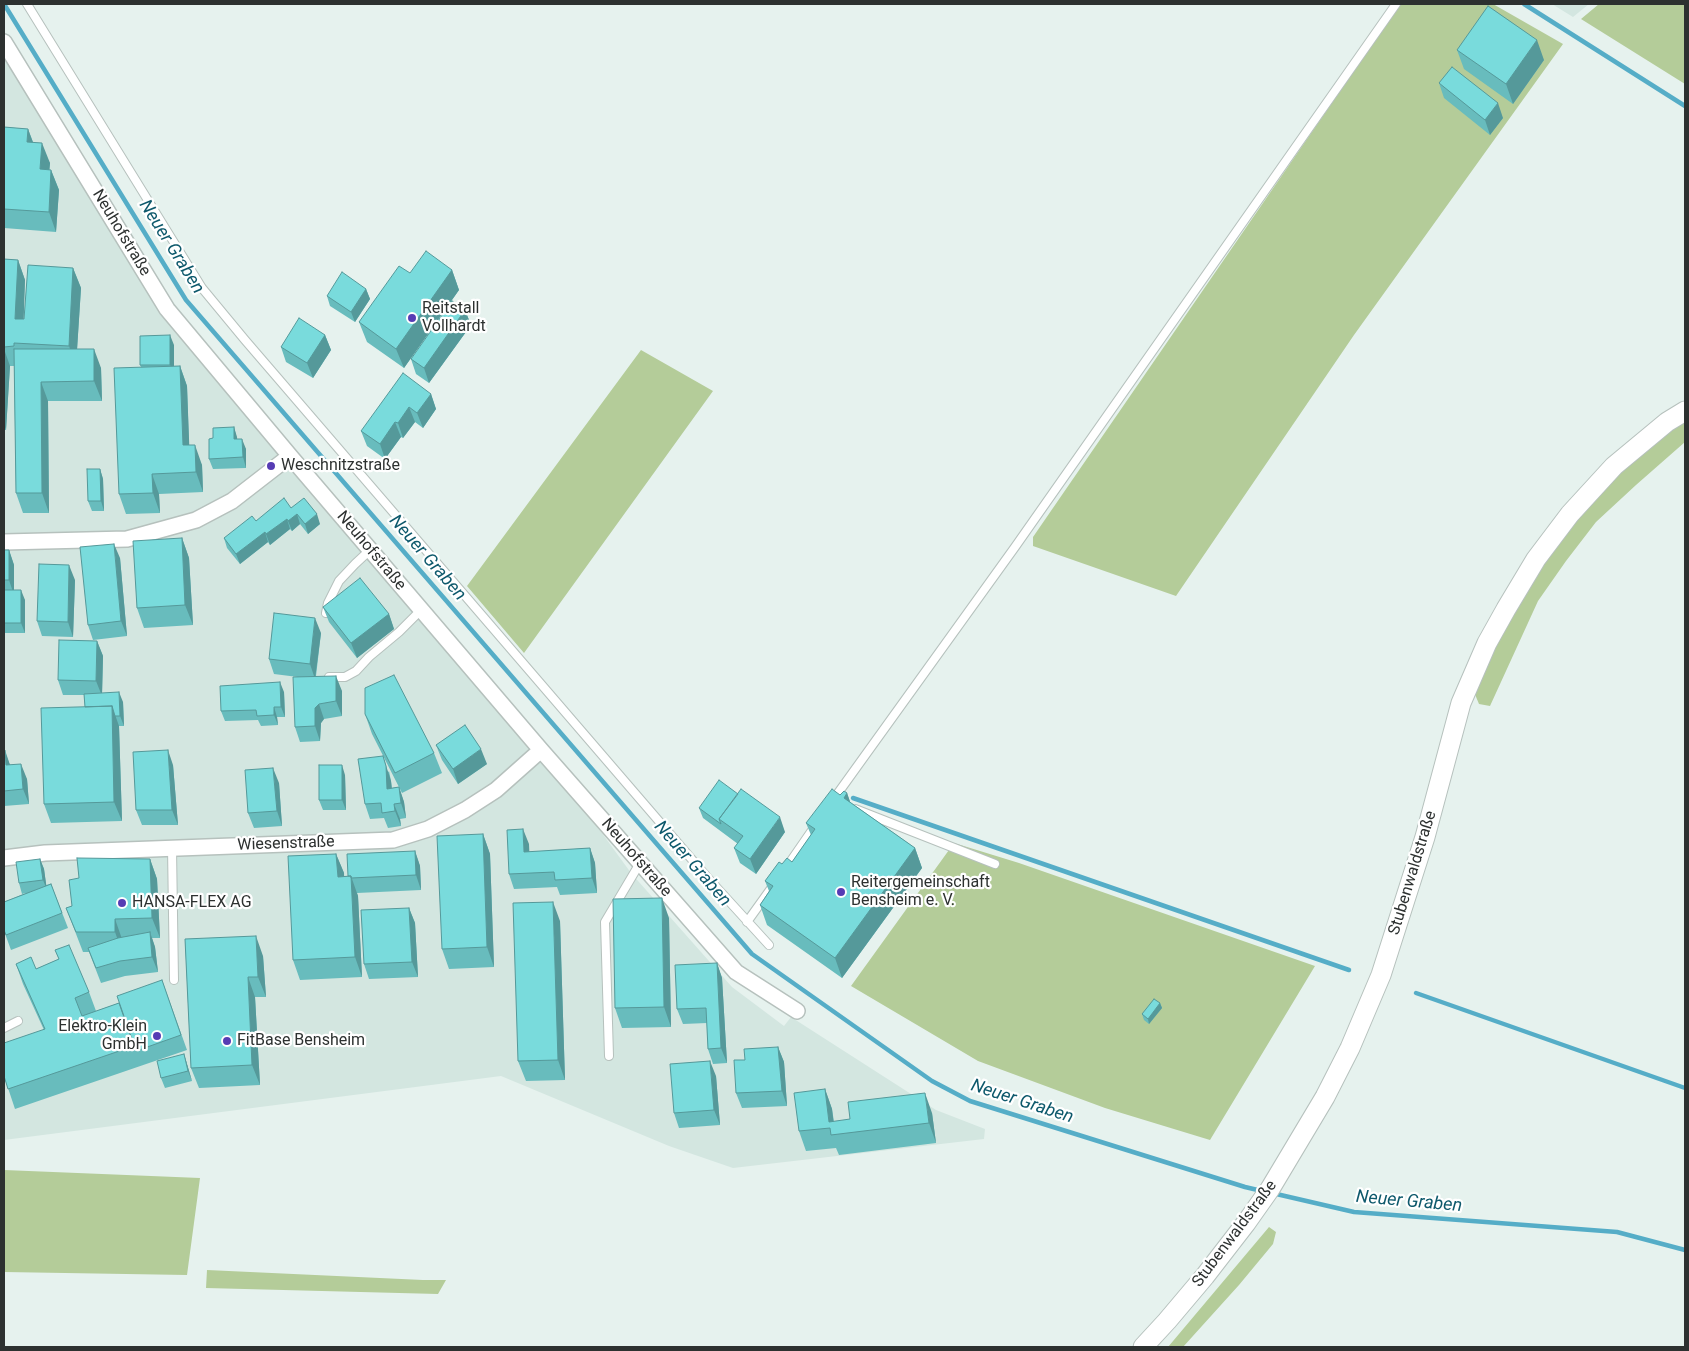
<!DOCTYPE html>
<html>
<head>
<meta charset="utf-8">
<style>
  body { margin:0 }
  #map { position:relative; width:1689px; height:1351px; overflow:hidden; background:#e6f2ee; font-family:Roboto,sans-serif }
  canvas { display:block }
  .frame { position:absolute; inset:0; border:5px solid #2d3130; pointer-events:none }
</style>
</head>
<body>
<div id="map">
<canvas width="1689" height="1351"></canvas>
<div class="frame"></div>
</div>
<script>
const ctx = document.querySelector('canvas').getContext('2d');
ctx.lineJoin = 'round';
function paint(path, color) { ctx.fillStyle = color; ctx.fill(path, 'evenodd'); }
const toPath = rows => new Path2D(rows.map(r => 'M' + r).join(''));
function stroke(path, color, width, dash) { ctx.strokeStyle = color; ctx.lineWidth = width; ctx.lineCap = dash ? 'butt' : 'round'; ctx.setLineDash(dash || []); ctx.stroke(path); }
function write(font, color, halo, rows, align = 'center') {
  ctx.font = font + ' Roboto,sans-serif'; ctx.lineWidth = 4.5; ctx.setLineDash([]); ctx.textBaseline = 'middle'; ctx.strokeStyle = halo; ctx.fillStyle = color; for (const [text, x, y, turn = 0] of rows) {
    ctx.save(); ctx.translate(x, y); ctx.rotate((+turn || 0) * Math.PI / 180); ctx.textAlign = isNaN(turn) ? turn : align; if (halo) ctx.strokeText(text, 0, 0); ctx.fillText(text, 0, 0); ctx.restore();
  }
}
paint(toPath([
  [1552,4,1589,4,1573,17],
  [4,52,162,313,548,759,631,873,732,987,784,1026,791,1017,936,1110,985,1129,984,1139,733,1168,669,1146,501,1076,4,1140]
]), '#d3e6e0');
paint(toPath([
  [1400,4,1493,4,1563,44,1354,335,1176,596,1033,546,1033,537],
  [1599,4,1685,4,1685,84,1581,19],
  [641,350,713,391,524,653,467,586],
  [1685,419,1685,442,1636,485,1596,522,1566,561,1538,601,1490,706,1479,704,1474,692,1499,632,1565,530,1638,454],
  [954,843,1019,863,1315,966,1210,1140,1105,1108,978,1061,851,986],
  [4,1170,200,1178,187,1275,4,1272],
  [1269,1227,1276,1232,1273,1244,1239,1285,1183,1347,1168,1347],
  [207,1270,423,1280,446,1280,438,1294,206,1288]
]), '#b4cc99');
stroke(toPath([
  [4,4,186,300,752,954,932,1081,970,1101,1245,1187,1262,1191],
  [1524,4,1685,106],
  [853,798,1349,970],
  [1416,993,1685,1088],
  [1272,1193,1354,1212,1617,1232,1685,1250]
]), '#55adc7', 4.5);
const service = toPath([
  [27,4,202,288,245,340,707,877,769,945],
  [326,613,328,603,339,581,355,564,370,550],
  [329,677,345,677,356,671,369,657,399,632,421,610],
  [833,800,1015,547,1396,4],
  [855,809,995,864],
  [172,848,174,980],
  [786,868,815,826],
  [747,922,775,883],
  [4,1028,18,1021],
  [609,1056,605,922,640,863]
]);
const minor = toPath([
  [4,42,167,309,290,456,541,750,736,972,797,1011],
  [4,542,127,539,196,520,232,501,290,456],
  [4,858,45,853,393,840,428,829,465,810,496,790,541,750]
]);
const tertiary = toPath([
  [1143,1347,1167,1321,1205,1276,1246,1223,1270,1189,1325,1097,1350,1048,1381,975,1425,837,1461,703,1487,643,1506,609,1536,559,1570,514,1614,466,1667,422,1685,411]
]);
stroke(service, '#b6c1bd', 10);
stroke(minor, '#b6c1bd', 18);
stroke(tertiary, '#b6c1bd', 21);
stroke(service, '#fff', 8);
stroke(minor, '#fff', 15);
stroke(tertiary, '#fff', 19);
paint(toPath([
  [1457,50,1544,60,1513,104,1464,69],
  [1439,83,1503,118,1490,135,1444,98],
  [4,127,28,129,33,142,50,163,49,170,51,170,59,190,56,232,4,228],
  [4,259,18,260,25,280,23,319,24,319,73,268,81,288,77,349,101,368,102,401,48,401,49,513,23,513,16,493,14,366,10,366,6,430,4,430],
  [452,270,459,290,404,368,367,342,359,322,410,273],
  [366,289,370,299,355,322,330,306,327,296],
  [465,310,471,325,429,383,416,374,411,359],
  [325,335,331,350,313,378,286,362,281,347],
  [174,345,174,366,180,366,187,386,189,445,202,465,203,492,159,494,160,513,126,514,119,494,141,367,140,365],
  [431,394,436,409,423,428,415,422,403,438,401,437,385,459,367,446,361,431],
  [234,427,237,439,246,449,246,468,213,469,209,459,213,438],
  [100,469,103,479,104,511,92,511,88,501],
  [291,508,320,524,308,534,300,524,292,531,290,529,270,545,268,542,240,564,227,548,224,538,256,521],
  [182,538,189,558,193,625,144,628,137,608],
  [4,550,9,550,14,565,14,590,25,600,25,633,4,633],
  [120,558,127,636,93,640,88,625],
  [75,580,73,637,42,636,37,621],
  [323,607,389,614,394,629,357,658,329,622],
  [321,633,316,676,342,691,342,716,324,719,321,723,320,741,300,742,295,727,298,677,274,674,269,659],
  [97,641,103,656,102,693,123,702,124,726,119,726,122,821,51,823,44,804,85,707,84,695,63,695,58,680],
  [284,692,285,717,277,717,278,725,261,726,258,720,225,721,221,711],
  [365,714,434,753,442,773,402,793,372,734],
  [436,745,487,764,458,784,442,760],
  [4,750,10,765,27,779,29,804,4,806],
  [173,765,178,825,142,825,136,810],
  [389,771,391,781,392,788,399,787,404,802,406,818,400,819,401,826,388,828,384,818,370,819,365,804],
  [345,775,346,810,323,810,319,800],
  [279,783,282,826,254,828,248,813],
  [847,793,850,802,915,848,922,868,842,978,767,925,760,905,769,891,765,881,782,864,792,862,811,835,806,823,840,795],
  [699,808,785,832,756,874,740,863,734,848,738,844,703,818],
  [483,834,490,854,494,967,449,969,442,949],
  [529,844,529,852,590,848,595,863,597,893,560,895,557,887,514,889,509,874],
  [415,851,420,866,421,890,357,893,358,896,362,977,300,980,293,960,336,854,344,873,344,876,348,876],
  [40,859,44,869,46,885,51,884,68,928,11,950,4,931,4,902,26,893,22,894,19,883],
  [150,859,157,879,160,938,152,938,155,947,158,972,125,976,101,983,89,952,83,952,66,908,72,906,79,878],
  [409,908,415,923,418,977,369,979,364,964],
  [669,918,671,1027,622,1028,615,1008],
  [560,921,565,1080,526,1081,518,1061],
  [185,939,263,956,266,997,255,997,260,1085,199,1088,191,1068],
  [55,950,89,992,96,1011,119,1003,162,980,187,1050,15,1109,4,1076,44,1030,23,984,16,964,36,969,59,959],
  [717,963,722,978,727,1063,713,1064,708,1049,707,1023,683,1024,677,1009],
  [1160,1003,1162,1008,1149,1024,1144,1020,1142,1014],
  [778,1047,784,1062,787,1106,742,1108,736,1093,745,1060],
  [184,1054,192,1081,165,1088,161,1078],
  [716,1076,720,1125,679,1128,674,1113],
  [825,1089,832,1109,834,1122,932,1113,936,1143,839,1155,836,1148,806,1151,799,1131]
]), '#68bcbd');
paint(toPath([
  [1537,40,1544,60,1513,104,1506,84],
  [1498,103,1503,118,1490,135,1485,120],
  [28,129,35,148,27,142],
  [42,143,50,163,48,189,40,169],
  [51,170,59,190,56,232,49,212],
  [18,260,25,280,23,339,15,319],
  [73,268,81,288,76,366,69,346],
  [452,270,459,290,404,368,396,349],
  [366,289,370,299,355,322,351,312],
  [465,310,471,325,429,383,424,368],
  [170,335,174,345,174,375,170,365],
  [325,335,331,350,313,378,307,363],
  [4,349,10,366,6,430,4,424],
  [94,349,101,368,102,401,94,381],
  [180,366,187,386,190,465,183,445],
  [41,382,48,401,49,513,42,493],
  [431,394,436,409,423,428,417,413],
  [409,407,415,422,403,438,398,423],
  [395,422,401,437,385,459,380,444],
  [234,427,237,437,238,449,234,439],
  [242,439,246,449,246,468,243,457],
  [195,445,202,465,203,492,196,472],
  [100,469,103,479,104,511,101,501],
  [152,474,159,494,160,513,153,493],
  [297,514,300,524,292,531,288,521],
  [317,514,320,524,308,534,305,524],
  [287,519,290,529,270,545,266,534],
  [265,532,268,542,240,564,236,554],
  [182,538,189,558,193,625,185,605],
  [114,544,120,558,127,636,121,621],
  [9,550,14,565,14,595,9,580],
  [69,565,75,580,73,637,68,622],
  [21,590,25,600,25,633,21,623],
  [389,614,394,629,357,658,351,643],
  [315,618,321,633,315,679,310,664],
  [97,641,103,656,102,696,96,681],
  [336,676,342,691,342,716,336,701],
  [280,682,284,692,285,717,281,707],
  [119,692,123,702,124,726,120,716],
  [319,704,324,719,321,723,320,741,315,726,315,708],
  [112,706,119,726,122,821,114,802],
  [274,707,277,717,278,725,274,715],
  [481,749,487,764,458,784,453,769],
  [5,750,10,765,6,765],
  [168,750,173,765,178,825,172,810],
  [383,756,391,781,393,804,387,789],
  [21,764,27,779,29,804,23,789],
  [342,765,345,775,346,810,342,800],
  [273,768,279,783,282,826,277,811],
  [399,787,404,802,406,818,401,803],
  [847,793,854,813,844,798],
  [394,804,400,819,401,826,395,811],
  [780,817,785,832,756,874,750,859],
  [523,829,529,844,530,867,524,852],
  [483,834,490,854,494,967,487,947],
  [590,848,595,863,597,893,592,878],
  [915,848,922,868,842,978,835,958],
  [415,851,420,866,421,890,416,875],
  [336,854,344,873,345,896,338,877],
  [40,859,44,869,47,890,43,880],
  [150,859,157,879,160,938,152,918],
  [351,876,358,896,362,977,355,957],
  [662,898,669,918,671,1027,664,1007],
  [553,902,560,921,565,1080,558,1060],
  [409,908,415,923,418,977,412,962],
  [115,919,122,939,122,952,115,932],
  [150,932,155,947,158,972,152,957],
  [256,936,263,956,266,997,258,977],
  [717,963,722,978,727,1063,721,1048],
  [248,977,255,997,260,1085,252,1065],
  [1160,1003,1162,1008,1149,1024,1148,1019],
  [778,1047,784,1062,787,1106,782,1091],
  [184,1054,187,1064,192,1081,188,1071],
  [710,1061,716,1076,720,1125,714,1110],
  [825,1089,832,1109,835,1135,829,1122],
  [925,1093,932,1113,936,1143,929,1123]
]), '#55999a');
const building = toPath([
  [1488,6,1537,40,1506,84,1457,50,1488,6],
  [1452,67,1498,103,1485,120,1439,83,1452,67],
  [4,127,28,129,27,142,42,143,40,169,51,170,49,212,4,209,4,127],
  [426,251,452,270,396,349,359,322,399,266,410,273,426,251],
  [4,259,18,260,15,319,24,319,28,265,73,268,69,346,14,343,14,346,4,347,4,259],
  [342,272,366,289,351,312,327,296,342,272],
  [452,301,465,310,424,368,411,359,452,301],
  [299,318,325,335,307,363,281,347,299,318],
  [170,335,170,365,140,365,140,336,170,335],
  [14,349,94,349,94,381,41,382,42,493,16,493,14,349],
  [180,366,183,445,195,445,196,472,152,474,153,493,119,494,114,368,180,366],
  [403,373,431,394,417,413,409,407,398,423,395,422,380,444,361,431,403,373],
  [234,427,234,439,242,439,243,457,209,459,209,439,213,438,213,428,234,427],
  [87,469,100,469,101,501,88,501,87,469],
  [284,498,291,508,304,498,317,514,305,524,297,514,288,521,287,519,266,534,265,532,236,554,224,538,252,516,256,521,284,498],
  [182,538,185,605,137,608,133,541,182,538],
  [114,544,121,621,88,625,80,547,114,544],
  [4,550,9,550,9,580,4,580,4,550],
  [39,564,69,565,68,622,37,621,39,564],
  [360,578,389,614,351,643,323,607,360,578],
  [4,590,21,590,21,623,4,623,4,590],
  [274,613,315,618,310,664,269,659,274,613],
  [59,640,97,641,96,681,58,680,59,640],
  [394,675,434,753,395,773,365,714,365,688,394,675],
  [336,676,336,701,319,704,315,708,315,726,295,727,293,677,336,676],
  [280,682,281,707,274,707,274,715,257,716,256,710,221,711,220,686,280,682],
  [119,692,120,716,115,716,112,706,85,707,84,694,119,692],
  [112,706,114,802,44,804,41,708,112,706],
  [465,725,481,749,453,769,436,745,465,725],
  [4,750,5,750,6,765,21,764,23,789,4,791,4,750],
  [168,750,172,810,136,810,133,752,168,750],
  [383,756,386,766,387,789,399,787,401,803,394,804,395,811,382,813,381,803,365,804,358,759,383,756],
  [319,765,342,765,342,800,319,800,319,765],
  [273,768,277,811,248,813,245,770,273,768],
  [719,780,738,794,719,819,721,824,699,808,719,780],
  [741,789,780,817,750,859,734,848,743,836,719,819,741,789],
  [832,789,840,795,844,791,847,793,844,798,915,848,835,958,760,905,773,886,765,881,779,862,782,864,787,858,792,862,815,829,806,823,832,789],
  [523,829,524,852,590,848,592,878,555,880,554,872,509,874,507,830,523,829],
  [483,834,487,947,442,949,437,836,483,834],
  [415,851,416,875,351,878,351,876,348,876,347,854,415,851],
  [336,854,338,877,351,876,355,957,293,960,288,856,336,854],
  [77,858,150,859,152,918,115,919,115,932,76,932,66,908,72,906,69,880,79,878,77,858],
  [40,859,43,880,19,883,16,862,40,859],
  [51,884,62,913,6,935,4,930,4,902,51,884],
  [662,898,664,1007,615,1008,613,899,662,898],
  [553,902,558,1060,518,1061,513,903,553,902],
  [409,908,412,962,364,964,361,910,409,908],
  [150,932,152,957,120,961,96,968,88,948,118,938,150,932],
  [256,936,258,977,248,977,252,1065,191,1068,185,939,256,936],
  [69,945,89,992,75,998,82,1016,119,1003,134,1046,8,1089,4,1076,4,1043,45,1029,16,964,31,957,36,969,59,959,55,950,69,945],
  [717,963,721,1048,708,1049,706,1008,677,1009,675,965,717,963],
  [162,980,181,1035,136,1051,117,996,162,980],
  [1154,999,1160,1003,1148,1019,1142,1014,1154,999],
  [778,1047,782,1091,736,1093,734,1060,745,1060,744,1049,778,1047],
  [184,1054,188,1071,161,1078,157,1061,184,1054],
  [710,1061,714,1110,674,1113,670,1064,710,1061],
  [825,1089,829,1122,850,1119,848,1102,925,1093,929,1123,831,1135,830,1128,799,1131,794,1093,825,1089]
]);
paint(building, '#79dbdc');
stroke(building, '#55999a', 1);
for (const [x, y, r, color] of [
  [412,318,5,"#563cb4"],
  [271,466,5,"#563cb4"],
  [841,892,5,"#563cb4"],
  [122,903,5,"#563cb4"],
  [157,1036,5,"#563cb4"],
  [227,1041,5,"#563cb4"]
]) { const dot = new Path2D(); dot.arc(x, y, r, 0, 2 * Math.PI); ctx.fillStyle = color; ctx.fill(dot); stroke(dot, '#fff', 2); }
write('16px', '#2d3130', '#fff', [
  ["Neuhofstraße",121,233,59],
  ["Neuhofstraße",371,551,50],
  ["Wiesenstraße",286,844,-2],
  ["Neuhofstraße",636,858,49],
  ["Stubenwaldstraße",1413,873,-73],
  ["Stubenwaldstraße",1235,1234,-53]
]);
write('16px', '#2d3130', '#fff', [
  ["Reitstall",422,309],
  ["Vollhardt",422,327],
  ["Weschnitzstraße",281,466],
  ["Reitergemeinschaft",851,883],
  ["Bensheim e. V.",851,901],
  ["HANSA-FLEX AG",132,903],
  ["Elektro-Klein",147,1027,"right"],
  ["GmbH",147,1045,"right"],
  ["FitBase Bensheim",237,1041]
], 'left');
write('italic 18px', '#0e596c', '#fff', [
  ["Neuer Graben",171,247,58],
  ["Neuer Graben",427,558,49],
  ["Neuer Graben",692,864,49],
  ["Neuer Graben",1022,1102,18],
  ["Neuer Graben",1409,1202,5]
]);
</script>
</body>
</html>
